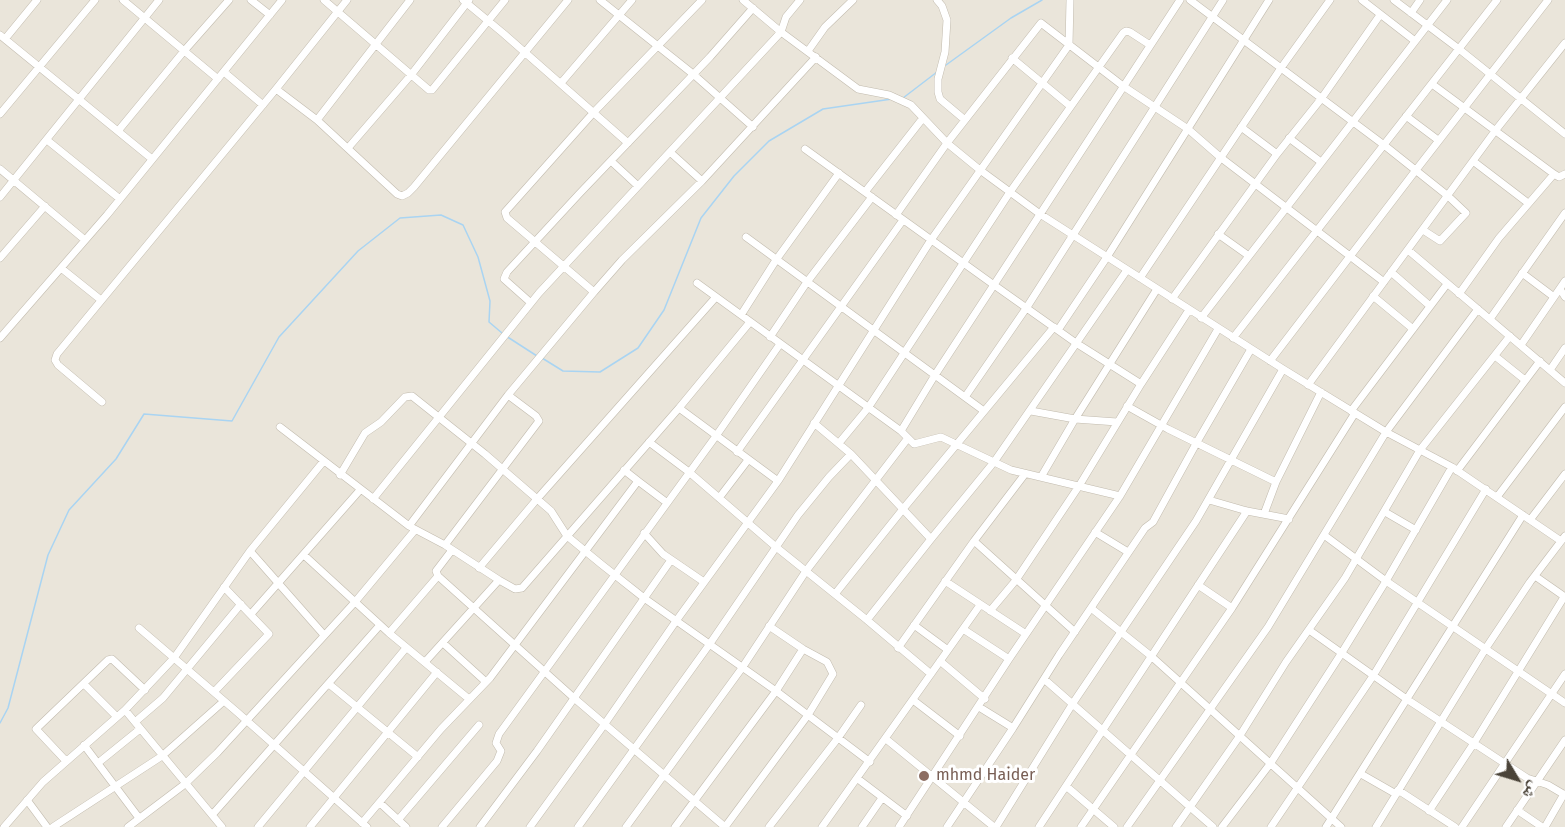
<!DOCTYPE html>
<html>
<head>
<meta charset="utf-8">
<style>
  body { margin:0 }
  #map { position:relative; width:1565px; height:827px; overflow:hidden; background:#f6f3ec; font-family:"Fira Sans","Noto Naskh Arabic",sans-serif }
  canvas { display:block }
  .north { position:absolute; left:1487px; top:749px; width:60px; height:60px; -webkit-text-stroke:4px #fff; paint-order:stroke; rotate:128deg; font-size:16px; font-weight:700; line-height:24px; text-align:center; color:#4b4439 }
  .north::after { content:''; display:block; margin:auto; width:21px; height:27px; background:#4b4439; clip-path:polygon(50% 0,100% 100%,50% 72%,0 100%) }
</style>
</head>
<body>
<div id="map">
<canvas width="1565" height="827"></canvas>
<div class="north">ش</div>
</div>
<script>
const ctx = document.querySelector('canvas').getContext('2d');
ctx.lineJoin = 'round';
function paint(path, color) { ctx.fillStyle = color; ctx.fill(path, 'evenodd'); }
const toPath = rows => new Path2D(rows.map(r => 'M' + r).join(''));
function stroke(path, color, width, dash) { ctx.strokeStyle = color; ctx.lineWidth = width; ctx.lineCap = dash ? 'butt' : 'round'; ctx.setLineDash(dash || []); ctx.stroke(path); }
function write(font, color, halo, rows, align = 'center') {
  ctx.font = font + ' "Fira Sans",sans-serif'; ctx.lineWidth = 6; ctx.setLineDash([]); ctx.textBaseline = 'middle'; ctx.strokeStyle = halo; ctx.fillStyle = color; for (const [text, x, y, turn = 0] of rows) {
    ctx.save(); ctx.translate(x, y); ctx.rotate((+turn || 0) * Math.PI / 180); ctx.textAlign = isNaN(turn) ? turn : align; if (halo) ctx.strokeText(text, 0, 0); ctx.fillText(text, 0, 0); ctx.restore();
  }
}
paint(toPath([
  [0,0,1565,0,1565,827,0,827]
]), '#eae5da');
stroke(toPath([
  [946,65,1011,18,1042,0],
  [903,98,937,72],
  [506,336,537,356],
  [542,358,563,371,600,372,638,348,664,310,701,218,734,176,769,141,823,109,892,99],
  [0,723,8,708,48,555,69,510,116,459,144,414,232,421,279,337,358,251,400,218,441,215,463,225,478,257,490,301,489,322,502,333]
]), '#a9d4f2', 1.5);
const minor = toPath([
  [123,0,218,79],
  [251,0,270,15],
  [324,0,429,90,432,90,505,0],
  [463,0,504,34,628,143],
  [600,0,693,74,753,127],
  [743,0,781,32,858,89,889,95,911,105,947,143,980,170,1040,214,1283,369,1386,432,1452,467,1561,541],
  [937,0,942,6,947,20,945,52,938,79,938,92,940,99,965,120],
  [1190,0,1384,145,1448,196,1466,213,1440,241,1423,230],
  [1362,0,1415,41],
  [1394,0,1459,49,1565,134],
  [1411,13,1420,0],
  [0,35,152,159],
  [5,39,37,0],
  [808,51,825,27,853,0],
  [1012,58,1070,106],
  [224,72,263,105],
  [561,83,632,0],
  [1432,84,1554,174,1559,177,1565,174],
  [276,89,317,120,397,194,402,196,408,193,414,187,568,0],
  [0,114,95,0],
  [1406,116,1438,140],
  [317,120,410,0],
  [1241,127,1277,154],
  [118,131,184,51,229,0],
  [1289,138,1321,162],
  [47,140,120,199],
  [348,148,411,75,469,0],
  [805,149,994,285,1076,343,1141,384],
  [670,152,702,181],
  [611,161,638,186],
  [1473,161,1528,203],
  [0,169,85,240],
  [865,192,923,118],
  [0,197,159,0],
  [896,215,947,143,1041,23,1123,86,1188,129,1220,157,1384,282],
  [1218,234,1249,256],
  [746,237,984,411],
  [1408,250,1565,383],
  [0,258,45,206],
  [61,268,101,300],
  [1391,272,1430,306],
  [1522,273,1554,297],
  [1140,278,1281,68,1330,0],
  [697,283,901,431],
  [1560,289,1565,297],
  [594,292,507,218,505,212,594,112,702,0],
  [1459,294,1499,238,1554,174],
  [1373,296,1413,329],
  [1172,299,1277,154,1321,99,1380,15],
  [531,303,504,279,507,272,579,194,710,57,753,8],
  [741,315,776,260,839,173],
  [1201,318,1447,0],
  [1490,319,1565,213],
  [1058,330,1107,257,1269,0],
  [770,337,807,282,872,197],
  [0,338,107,215,282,0],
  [1233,338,1497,0],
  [1521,345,1565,281],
  [1495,356,1525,380],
  [1270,361,1416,170,1548,0],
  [1550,370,1565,348],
  [1308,385,1495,131,1565,43],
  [965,397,1027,307,1223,0],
  [102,402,58,365,55,360,57,354,276,89,347,0],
  [1127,406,1168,429,1276,482],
  [679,408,778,481],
  [1031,411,1075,419,1117,422],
  [1351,411,1447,284],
  [814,423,851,454,931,539],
  [280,427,409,526,445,545,499,580],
  [649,442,689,472,776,547,867,620,931,674],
  [839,443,868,408,1010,192,1123,33,1126,31,1130,32,1150,45],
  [737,452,903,220],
  [624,470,638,481],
  [1457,471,1540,361],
  [340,475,365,433,381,422,405,397,412,396,485,454,551,511,567,536,601,564,644,598,776,691,870,762],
  [1041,477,1075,419,1157,289],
  [1120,496,1011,470,941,437,914,444,901,431,935,375,1180,0],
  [1497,497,1565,407],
  [719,498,748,460],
  [373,499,539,293,781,32,786,17,800,0],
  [1209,500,1247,511,1289,519],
  [1385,512,1416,530],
  [1264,514,1276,482,1321,392],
  [1530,520,1565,474],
  [409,526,508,395,594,292,622,260,702,181,816,57],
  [1095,532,1128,552],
  [644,533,663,554,704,582],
  [1324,535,1386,581,1565,703],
  [974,541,1075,632],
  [445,545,539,421,536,416,508,395],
  [250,551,324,635],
  [305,556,389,633,469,699],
  [479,568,537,499,716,297],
  [438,576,574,698,725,827],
  [1535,576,1565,597],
  [945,581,1026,634],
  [1198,585,1232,608],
  [835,594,903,509,1054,327],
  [1091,608,1151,656,1341,827],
  [990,611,1016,580,1079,486,1141,384,1189,310],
  [251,614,360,490],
  [867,620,931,539,994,462,1127,270],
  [914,625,948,650],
  [139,628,237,712,367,827],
  [963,629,1009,659],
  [1309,630,1408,700,1527,778,1548,785,1565,795],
  [389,633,438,576,436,571,452,550],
  [443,643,486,682],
  [898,648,974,541,1025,474],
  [940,661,985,699],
  [425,662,499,580,515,589,522,588,679,408,750,322],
  [1044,679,1213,827],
  [84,684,117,717],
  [329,684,418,757],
  [214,692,269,634,224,587],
  [913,700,960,736],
  [979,707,1013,728],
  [125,710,222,827],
  [135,722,163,698,241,604],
  [886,739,994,827],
  [84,745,139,818],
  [66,761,36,729,108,660,112,659,145,690],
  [98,763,140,729],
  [1361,774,1396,794],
  [858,779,907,816],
  [1066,786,1114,827],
  [1398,790,1455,827],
  [27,800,47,827],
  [380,803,406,827],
  [1517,810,1542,827],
  [1429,811,1474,743,1564,597],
  [212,815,380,625],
  [398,820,479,725],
  [362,823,441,729,490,678,638,481,666,502],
  [4,827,43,782,125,710,174,658,250,551,323,462],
  [53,827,162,756,224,701],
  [128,827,185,784,217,753,355,602,415,530],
  [258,827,406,648],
  [310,827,437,672],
  [442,827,497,761,501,751,496,743,499,734,716,436,780,344],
  [480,827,537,751,671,560],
  [530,827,604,725,676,621,778,481,931,240,1069,45,1070,0],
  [578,827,709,645,798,515,829,477,851,454],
  [626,827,742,668,806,571,908,438],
  [675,827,776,691,803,649],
  [725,827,808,715,833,674,827,662,803,649,769,626],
  [769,827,838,738,861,705],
  [822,827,980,605],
  [862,827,882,798],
  [899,827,1009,659,1120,496,1218,329],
  [947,827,1013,728,1059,655,1145,528,1153,522,1197,442,1251,349],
  [996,827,1073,703,1196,521,1283,369],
  [1039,827,1247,511],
  [1081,827,1232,608,1355,413],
  [1127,827,1268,627,1386,432,1478,309],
  [1176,827,1239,737,1286,662,1345,578,1420,450,1510,336],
  [1222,827,1270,764,1341,654,1386,581,1452,467],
  [1271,827,1373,676,1486,489],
  [1326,827,1523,515],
  [1376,827,1486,648,1530,582,1565,536],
  [1462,827,1565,674],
  [1506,827,1565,740],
  [1545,827,1564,794]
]);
stroke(minor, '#c2bbae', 8);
stroke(minor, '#fff', 7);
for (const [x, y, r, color] of [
  [924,776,6,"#8d6e63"]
]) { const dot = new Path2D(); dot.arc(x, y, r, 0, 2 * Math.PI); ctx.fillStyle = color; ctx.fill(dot); stroke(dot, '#fff', 2); }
write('16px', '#785e54', '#fff', [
  ["mhmd Haider",936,776]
], 'left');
</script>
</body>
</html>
